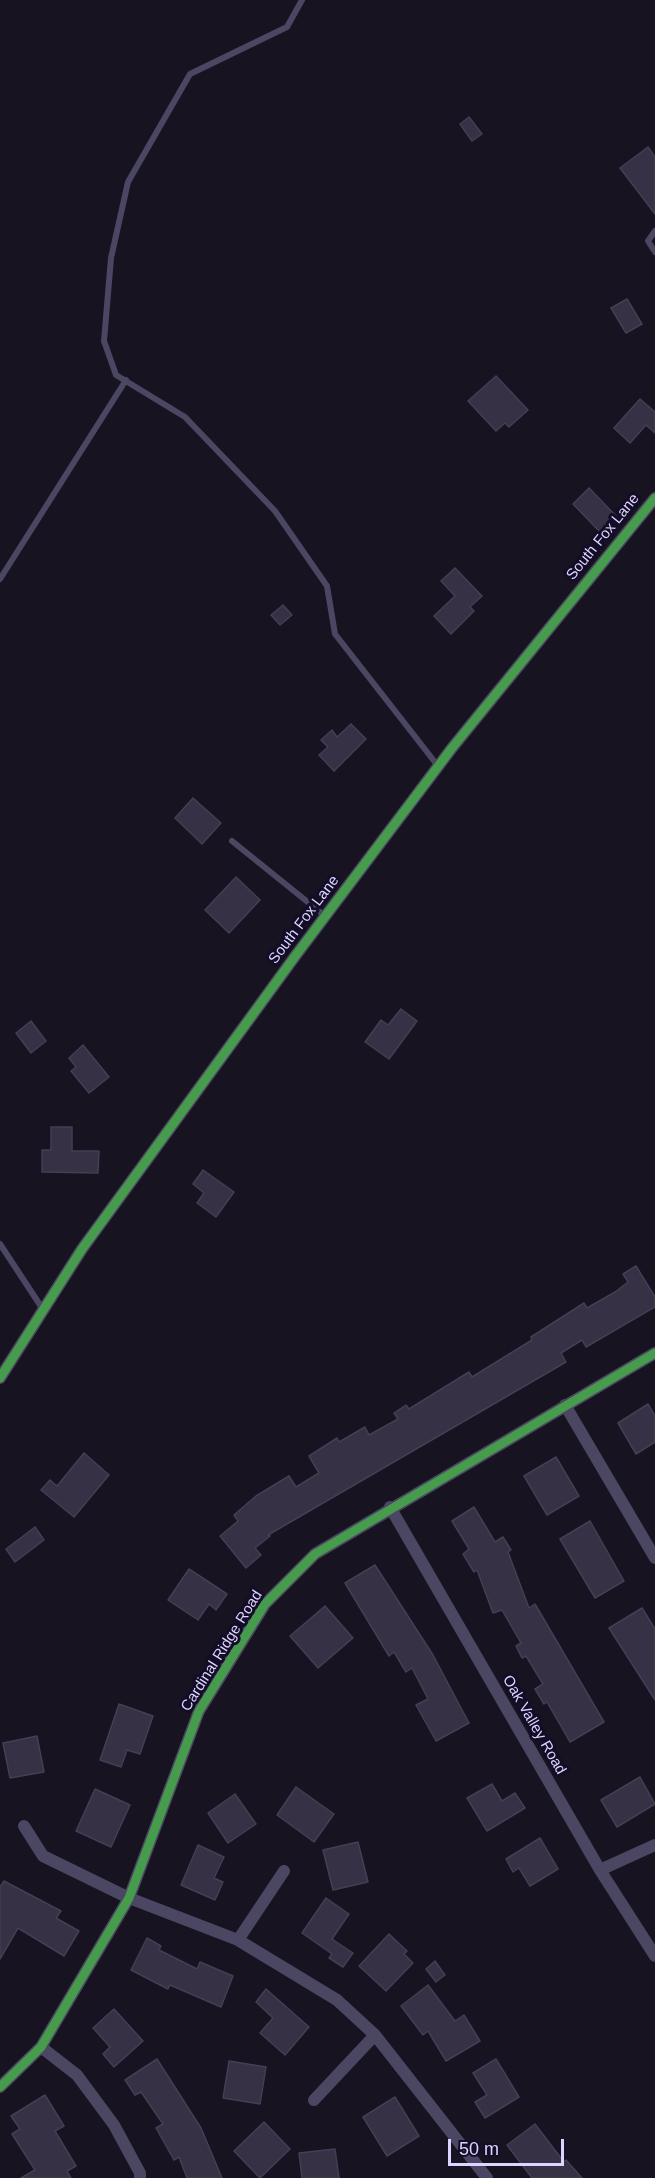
<!DOCTYPE html>
<html>
<head>
<meta charset="utf-8">
<style>
  body { margin:0 }
  #map { position:relative; width:655px; height:2178px; overflow:hidden; background:#171321; font-family:Arial,sans-serif }
  canvas { display:block }
  .scale { position:absolute; left:448px; top:2139px; width:116px; height:27px; box-sizing:border-box; border:3px solid #ddd4ff; border-top:0; padding-left:8px; font-size:18px; line-height:21px; white-space:nowrap; color:#ddd4ff; -webkit-text-stroke:4px #140d27; paint-order:stroke }
</style>
</head>
<body>
<div id="map">
<canvas width="655" height="2178"></canvas>
<div class="scale">50 m</div>
</div>
<script>
const ctx = document.querySelector('canvas').getContext('2d');
ctx.lineJoin = 'round';
function paint(path, color) { ctx.fillStyle = color; ctx.fill(path, 'evenodd'); }
const toPath = rows => new Path2D(rows.map(r => 'M' + r).join(''));
function stroke(path, color, width, dash) { ctx.strokeStyle = color; ctx.lineWidth = width; ctx.lineCap = dash ? 'butt' : 'round'; ctx.setLineDash(dash || []); ctx.stroke(path); }
function write(font, color, halo, rows, align = 'center') {
  ctx.font = font + ' Arial,sans-serif'; ctx.lineWidth = 6; ctx.setLineDash([]); ctx.textBaseline = 'middle'; ctx.strokeStyle = halo; ctx.fillStyle = color; for (const [text, x, y, turn = 0] of rows) {
    ctx.save(); ctx.translate(x, y); ctx.rotate((+turn || 0) * Math.PI / 180); ctx.textAlign = isNaN(turn) ? turn : align; if (halo) ctx.strokeText(text, 0, 0); ctx.fillText(text, 0, 0); ctx.restore();
  }
}
const building = toPath([
  [469,117,482,134,472,141,460,124,469,117],
  [648,147,655,157,655,214,620,168,648,147],
  [627,299,642,324,626,333,611,308,627,299],
  [496,376,528,410,509,427,505,423,496,431,468,401,496,376],
  [640,399,655,412,655,433,646,425,630,443,614,428,640,399],
  [589,488,616,516,600,532,573,504,589,488],
  [455,568,482,596,470,607,474,611,451,634,434,616,455,596,441,581,455,568],
  [283,605,292,615,280,625,271,615,283,605],
  [351,724,366,739,334,771,319,755,328,747,321,740,332,730,337,737,351,724],
  [193,798,221,823,202,844,175,818,193,798],
  [236,877,260,900,229,933,205,910,236,877],
  [401,1009,417,1021,389,1059,365,1042,381,1020,388,1025,401,1009],
  [31,1021,46,1041,31,1053,16,1033,31,1021],
  [83,1045,109,1077,89,1093,71,1071,76,1067,69,1058,83,1045],
  [51,1127,72,1127,72,1151,99,1151,98,1173,42,1172,42,1150,51,1150,51,1127],
  [203,1170,234,1192,216,1217,197,1203,204,1193,193,1184,203,1170],
  [636,1266,655,1297,655,1307,586,1347,582,1340,561,1353,566,1362,268,1535,270,1536,255,1548,261,1555,246,1568,220,1536,238,1521,234,1515,256,1496,289,1476,296,1487,319,1473,309,1456,337,1438,339,1442,365,1427,369,1435,398,1419,394,1413,406,1405,409,1409,469,1372,472,1377,532,1340,531,1337,584,1303,587,1308,615,1292,628,1282,623,1274,636,1266],
  [648,1404,655,1416,655,1442,636,1454,618,1423,648,1404],
  [84,1453,109,1475,74,1517,41,1490,50,1480,57,1486,84,1453],
  [556,1457,579,1496,547,1515,524,1476,556,1457],
  [474,1507,495,1542,503,1537,511,1550,508,1552,529,1608,535,1604,604,1722,570,1742,547,1702,544,1704,535,1689,543,1684,526,1656,522,1658,516,1646,521,1643,502,1610,493,1613,477,1570,474,1572,463,1554,469,1549,452,1521,474,1507],
  [590,1521,624,1581,595,1598,560,1539,590,1521],
  [35,1527,44,1540,15,1562,6,1549,35,1527],
  [375,1565,433,1655,469,1723,436,1741,416,1705,428,1699,412,1668,406,1672,394,1652,389,1656,345,1583,375,1565],
  [189,1569,227,1594,216,1610,209,1604,198,1620,168,1600,189,1569],
  [325,1606,353,1638,318,1668,290,1636,325,1606],
  [642,1608,655,1629,655,1700,609,1628,642,1608],
  [119,1704,153,1716,140,1754,127,1750,121,1767,100,1760,119,1704],
  [37,1736,44,1772,10,1778,3,1743,37,1736],
  [640,1777,655,1804,617,1827,601,1800,640,1777],
  [492,1784,502,1801,515,1793,525,1808,487,1831,467,1798,492,1784],
  [296,1787,334,1814,314,1842,277,1815,296,1787],
  [95,1789,130,1805,111,1847,76,1831,95,1789],
  [235,1794,256,1824,228,1843,208,1813,235,1794],
  [540,1838,558,1869,530,1886,519,1868,513,1872,506,1859,540,1838],
  [358,1842,368,1882,333,1890,323,1850,358,1842],
  [198,1845,224,1857,214,1878,223,1882,215,1900,181,1885,198,1845],
  [4,1881,61,1911,56,1918,79,1931,64,1956,18,1928,0,1959,0,1887,4,1881],
  [326,1898,349,1914,332,1939,353,1953,343,1967,329,1958,332,1954,302,1933,326,1898],
  [389,1934,407,1951,404,1954,413,1963,386,1991,359,1966,389,1934],
  [147,1938,161,1946,159,1950,197,1969,200,1962,233,1976,221,2007,170,1985,168,1989,131,1970,147,1938],
  [435,1961,445,1975,436,1982,426,1969,435,1961],
  [428,1985,455,2021,464,2015,480,2041,446,2061,428,2031,423,2035,401,2006,428,1985],
  [266,1989,309,2027,285,2055,260,2033,273,2018,256,2002,266,1989],
  [114,2009,143,2041,114,2067,103,2054,110,2047,93,2028,114,2009],
  [157,2059,201,2128,222,2178,187,2178,179,2157,174,2160,156,2128,163,2124,141,2092,135,2095,125,2080,157,2059],
  [496,2059,519,2097,485,2118,475,2102,487,2095,473,2073,496,2059],
  [229,2061,266,2067,260,2104,223,2098,229,2061],
  [45,2095,64,2126,55,2131,76,2166,67,2171,71,2178,21,2178,35,2170,12,2134,20,2129,11,2116,45,2095],
  [395,2097,419,2136,387,2156,363,2117,395,2097],
  [264,2122,290,2149,260,2178,234,2151,264,2122],
  [535,2124,564,2162,566,2160,582,2178,532,2178,507,2145,535,2124],
  [335,2149,339,2178,302,2178,299,2153,335,2149]
]);
paint(building, '#363144');
stroke(building, '#443e56', 1.5);
stroke(toPath([
  [302,0,287,27,190,74,128,182,111,258,104,341,116,375,185,417,275,511,327,586,335,634,438,766],
  [655,231,648,241,655,252],
  [0,579,126,380],
  [232,841,325,916],
  [0,1244,42,1308]
]), '#4b4762', 6);
stroke(toPath([
  [0,1378,82,1249,296,955,452,748,655,498],
  [565,1405,655,1558],
  [390,1507,600,1870,655,1956],
  [24,1826,43,1856,129,1898,238,1940,337,2000,375,2035,487,2178],
  [600,1870,655,1845],
  [238,1940,284,1871],
  [41,2047,77,2075,114,2125,140,2173,140,2178],
  [0,2087,41,2047,129,1898,199,1711,265,1604,315,1554,655,1353],
  [314,2100,375,2035]
]), '#4b4762', 12);
stroke(toPath([
  [0,1378,82,1249,296,955,452,748,655,498],
  [0,2087,41,2047,129,1898,199,1711,265,1604,315,1554,655,1353]
]), '#469c4c', 9);
write('15px', '#ddd4ff', '#140d27', [
  ["South Fox Lane",603,537,-51],
  ["South Fox Lane",304,920,-53],
  ["Cardinal Ridge Road",222,1651,-58],
  ["Oak Valley Road",534,1725,60]
]);
</script>
</body>
</html>
